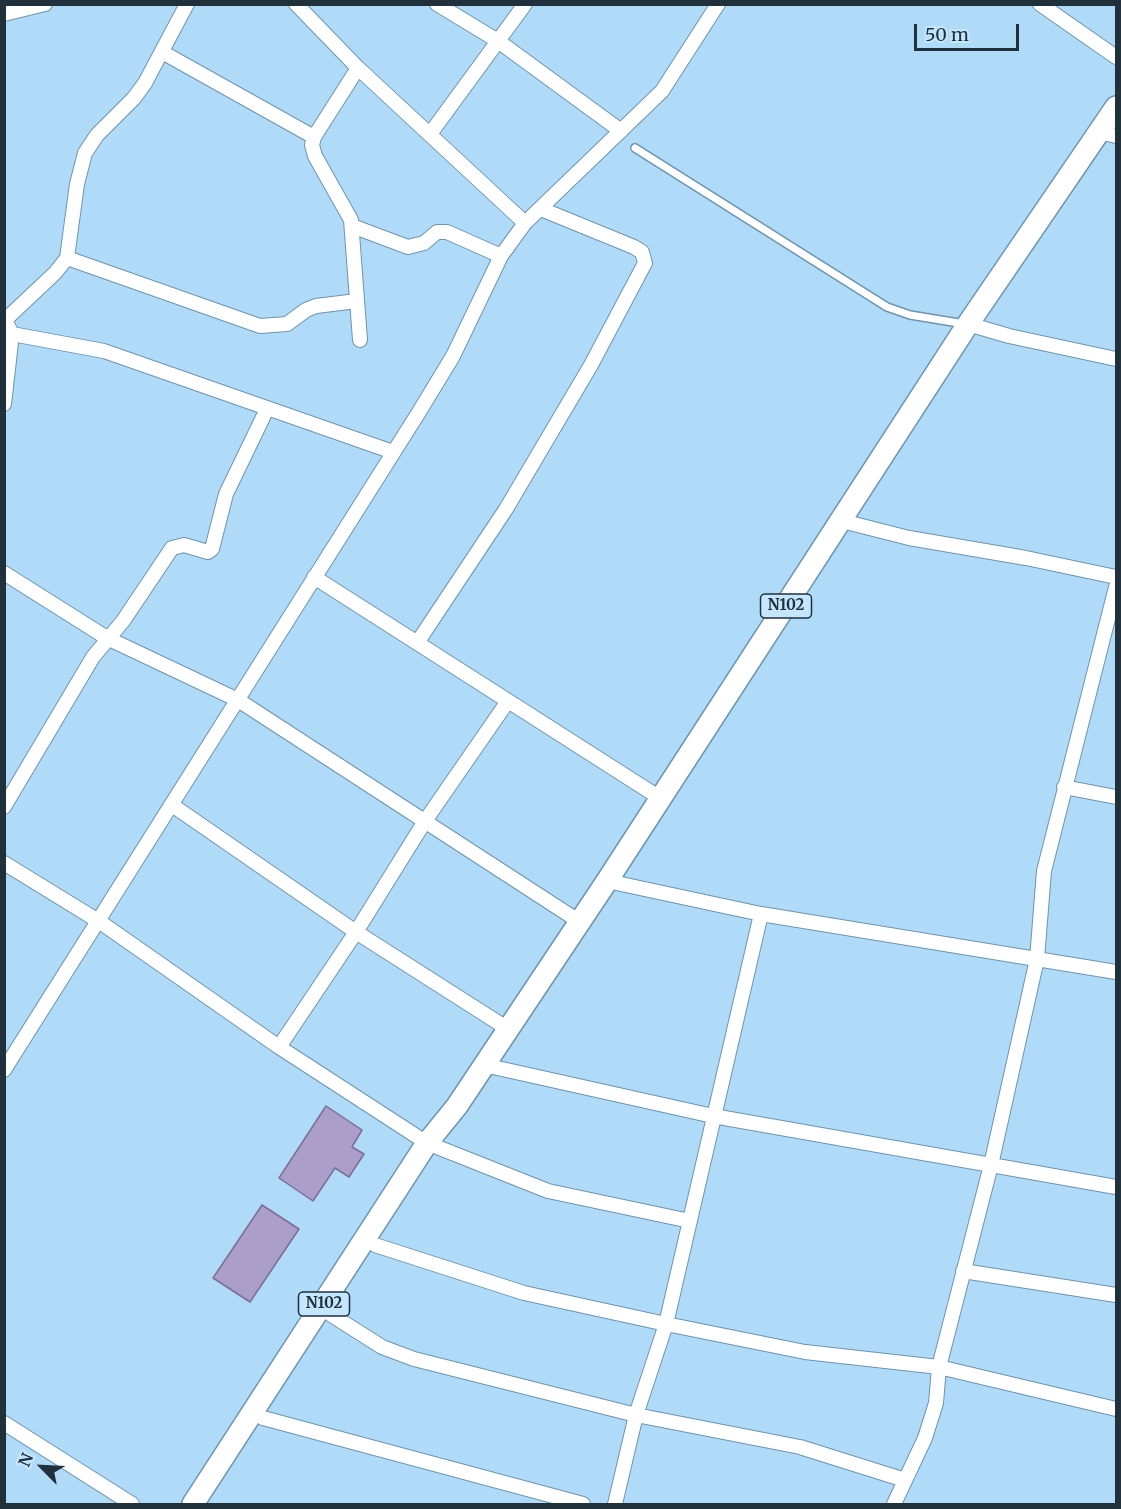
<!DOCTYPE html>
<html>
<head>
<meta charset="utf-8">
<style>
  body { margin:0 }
  #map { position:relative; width:1121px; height:1509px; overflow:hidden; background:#b0dbf8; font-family:Merriweather,serif }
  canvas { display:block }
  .frame { position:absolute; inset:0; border:6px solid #20313c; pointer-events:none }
  .north { position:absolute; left:12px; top:1437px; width:60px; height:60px; -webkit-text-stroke:4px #c4e7ff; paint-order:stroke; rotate:294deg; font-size:16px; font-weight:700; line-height:24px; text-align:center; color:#20313c }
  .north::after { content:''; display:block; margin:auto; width:21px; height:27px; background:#20313c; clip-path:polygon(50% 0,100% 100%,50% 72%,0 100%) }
  .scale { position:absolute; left:914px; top:24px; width:105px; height:27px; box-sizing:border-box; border:3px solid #20313c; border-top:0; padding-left:8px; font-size:18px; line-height:21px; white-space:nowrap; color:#20313c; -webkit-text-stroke:4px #c4e7ff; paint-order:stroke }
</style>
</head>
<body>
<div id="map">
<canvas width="1121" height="1509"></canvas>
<div class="frame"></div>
<div class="north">N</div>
<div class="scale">50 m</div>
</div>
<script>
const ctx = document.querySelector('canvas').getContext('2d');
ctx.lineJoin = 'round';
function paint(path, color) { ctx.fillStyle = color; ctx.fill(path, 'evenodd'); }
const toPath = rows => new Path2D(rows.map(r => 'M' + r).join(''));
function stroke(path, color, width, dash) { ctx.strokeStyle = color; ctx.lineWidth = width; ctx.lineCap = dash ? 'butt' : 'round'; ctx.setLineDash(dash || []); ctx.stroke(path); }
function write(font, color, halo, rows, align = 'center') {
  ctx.font = font + ' Merriweather,serif'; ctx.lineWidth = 4.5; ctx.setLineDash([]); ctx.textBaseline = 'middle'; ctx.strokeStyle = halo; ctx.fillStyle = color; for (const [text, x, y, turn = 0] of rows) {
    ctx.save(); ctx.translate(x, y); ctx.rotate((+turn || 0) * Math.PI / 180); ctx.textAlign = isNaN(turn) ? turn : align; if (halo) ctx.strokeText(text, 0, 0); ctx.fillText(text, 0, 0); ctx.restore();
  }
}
const building = toPath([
  [326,1106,362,1130,352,1147,364,1154,349,1177,335,1168,313,1201,279,1178,326,1106],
  [262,1205,299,1229,250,1302,213,1278,262,1205]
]);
paint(building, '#ab9fc9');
stroke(building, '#7a6e95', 1.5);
const lane = toPath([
  [635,148,887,307,910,315,965,324]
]);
const street = toPath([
  [296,4,358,68,525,223],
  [437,4,498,41,621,131],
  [1040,4,1116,57],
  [4,14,45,4],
  [162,52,314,137],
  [358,68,314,137,312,145,315,156,351,220,360,340],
  [1099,132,1116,136],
  [430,134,525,4],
  [352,226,408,247,424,243,437,232,447,232,501,256],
  [67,258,260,326,287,324,306,310,316,306,357,301],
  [4,321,55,273,67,258,77,184,85,153,97,135,134,98,145,83,187,4],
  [968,324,1009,336,1116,359],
  [12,334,104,351,393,452],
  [4,404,12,334,8,326],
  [842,521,909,538,1026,558,1116,577],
  [4,573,107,638,238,700,580,922],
  [314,577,660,798],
  [417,643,506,509,591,365,645,263,642,252,634,247,541,209],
  [1064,787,1116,797],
  [172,805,356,932,508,1029],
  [4,807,93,657,123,621,172,548,184,545,208,552,212,549,226,494,267,409],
  [4,863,100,922,279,1047,427,1143,548,1191,690,1221],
  [607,881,761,914,1116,972],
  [279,1047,356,932,425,821,508,701],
  [484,1065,713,1116,1116,1187],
  [4,1070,419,412,453,356,501,256,525,223,662,91,718,4],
  [375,1245,524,1293,666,1324,805,1352,939,1367,1116,1409],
  [963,1271,1116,1295],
  [330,1314,382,1347,414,1359,636,1415,800,1447,905,1480],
  [263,1418,583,1504],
  [4,1423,132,1504],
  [615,1504,636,1415,666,1324,761,914],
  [894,1504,925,1438,936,1403,939,1367,991,1165,1037,959,1044,871,1116,587]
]);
const primary = toPath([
  [193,1504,427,1143,457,1106,607,881,968,324,1116,107]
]);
stroke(lane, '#6c94b0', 10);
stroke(street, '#6c94b0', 16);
stroke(primary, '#6c94b0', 24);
stroke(lane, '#fff', 7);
stroke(street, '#fff', 14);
stroke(primary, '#fff', 21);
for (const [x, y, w] of [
  [786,606,51],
  [324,1304,51]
]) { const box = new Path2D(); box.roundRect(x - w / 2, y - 12, w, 24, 4.5); ctx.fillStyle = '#c4e7ff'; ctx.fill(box); stroke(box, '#20313c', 1.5); }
write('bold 15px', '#20313c', null, [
  ["N102",786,606],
  ["N102",324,1304]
]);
</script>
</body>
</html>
